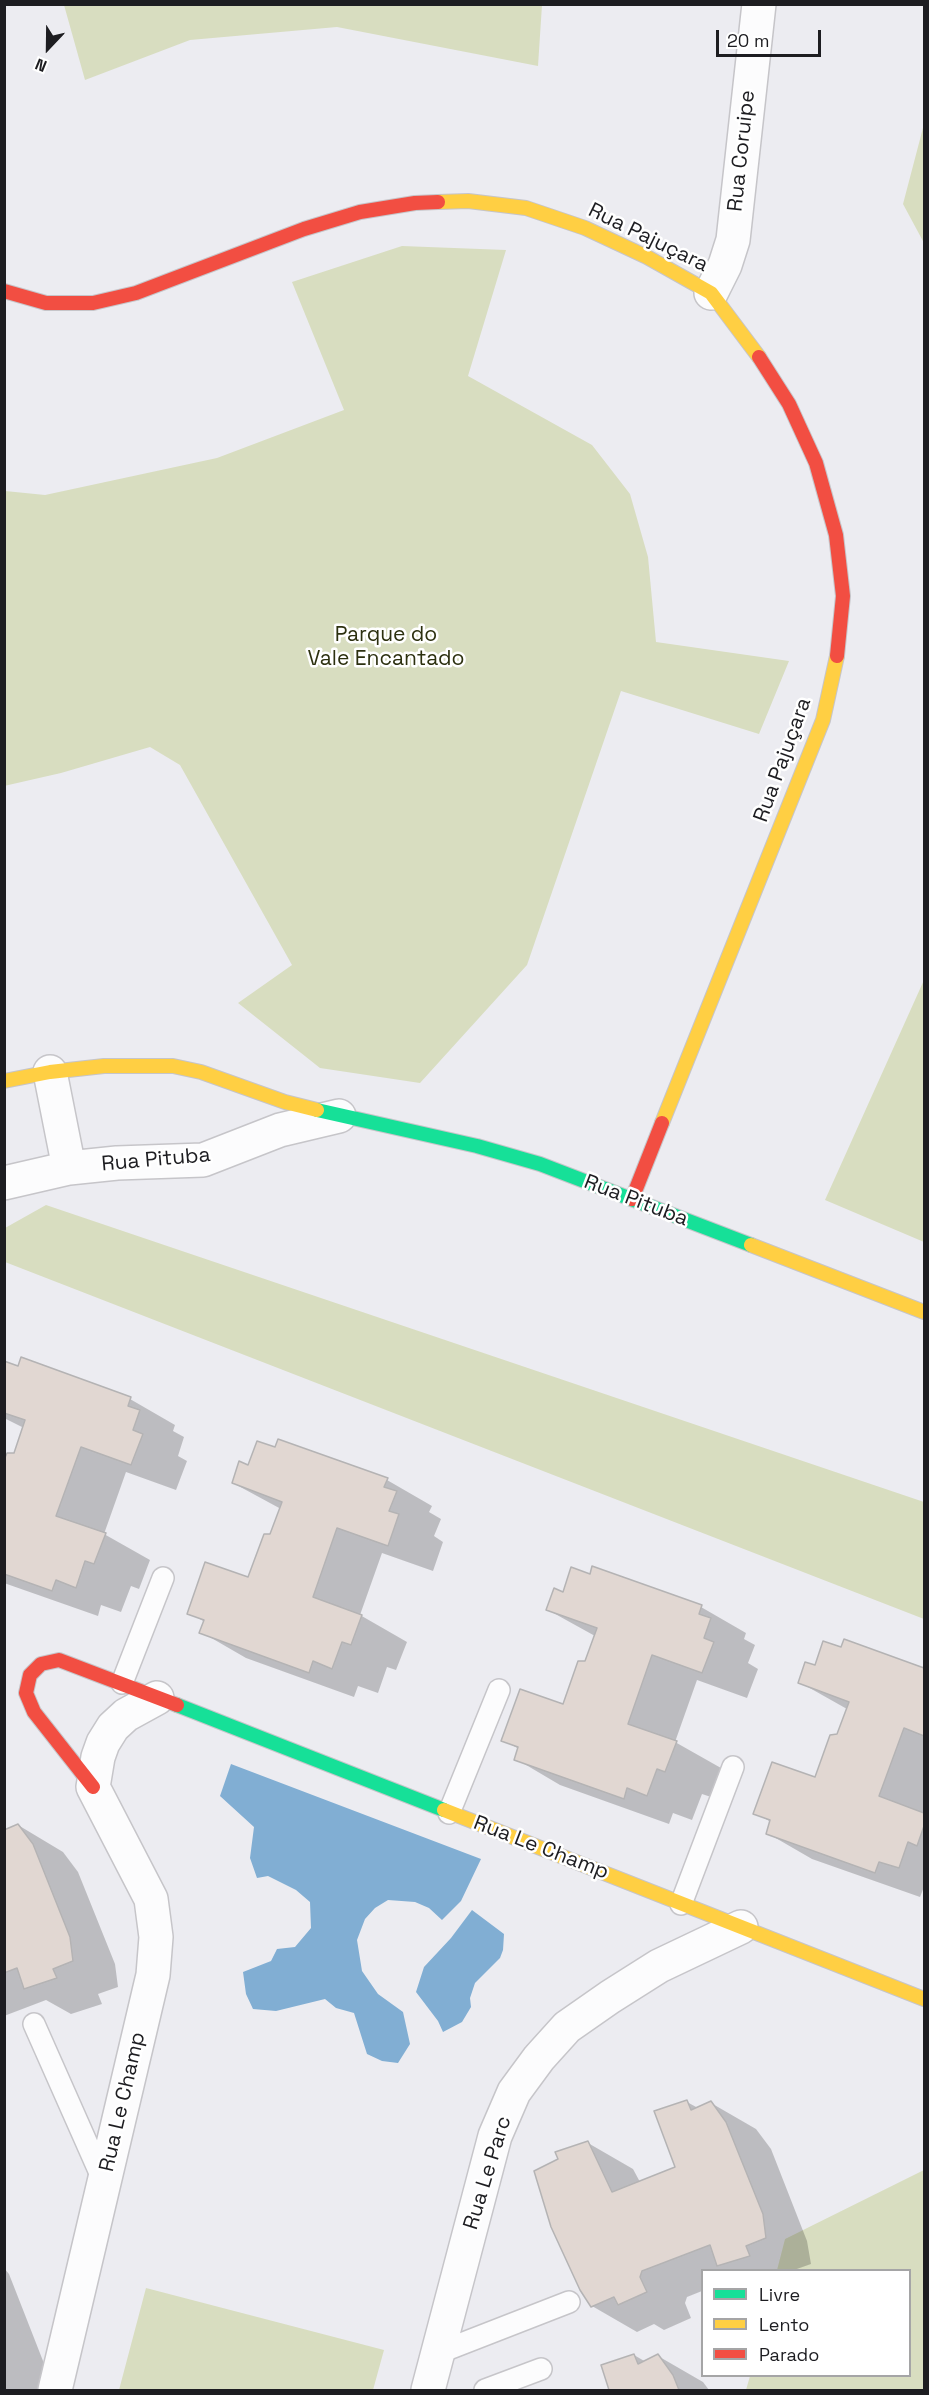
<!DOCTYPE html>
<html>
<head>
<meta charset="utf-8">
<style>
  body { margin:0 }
  #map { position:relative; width:929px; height:2395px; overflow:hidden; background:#ececf1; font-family:"Space Grotesk",sans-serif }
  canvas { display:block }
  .frame { position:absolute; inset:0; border:6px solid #1d1d21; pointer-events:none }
  .legend { position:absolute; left:701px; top:2269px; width:210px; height:108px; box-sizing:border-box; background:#fff; border:2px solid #a5a5a6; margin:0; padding:8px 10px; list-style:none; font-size:18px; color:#1d1d21 }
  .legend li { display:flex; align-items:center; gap:12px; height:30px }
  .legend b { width:30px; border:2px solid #a5a5a6 }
  .north { position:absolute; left:18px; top:18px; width:60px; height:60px; -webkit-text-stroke:4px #fff; paint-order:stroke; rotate:202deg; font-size:16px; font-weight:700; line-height:24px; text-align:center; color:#1d1d21 }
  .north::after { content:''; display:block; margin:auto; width:21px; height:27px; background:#1d1d21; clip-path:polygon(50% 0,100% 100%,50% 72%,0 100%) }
  .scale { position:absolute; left:716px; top:30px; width:105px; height:27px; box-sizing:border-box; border:3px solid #1d1d21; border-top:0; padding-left:8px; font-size:18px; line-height:21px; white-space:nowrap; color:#1d1d21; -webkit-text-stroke:4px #fff; paint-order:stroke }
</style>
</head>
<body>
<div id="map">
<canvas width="929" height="2395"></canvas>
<div class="frame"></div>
<ul class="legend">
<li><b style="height:8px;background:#16e098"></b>Livre</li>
<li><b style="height:8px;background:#ffcf43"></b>Lento</li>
<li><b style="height:8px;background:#f24e42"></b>Parado</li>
</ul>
<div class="north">N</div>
<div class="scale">20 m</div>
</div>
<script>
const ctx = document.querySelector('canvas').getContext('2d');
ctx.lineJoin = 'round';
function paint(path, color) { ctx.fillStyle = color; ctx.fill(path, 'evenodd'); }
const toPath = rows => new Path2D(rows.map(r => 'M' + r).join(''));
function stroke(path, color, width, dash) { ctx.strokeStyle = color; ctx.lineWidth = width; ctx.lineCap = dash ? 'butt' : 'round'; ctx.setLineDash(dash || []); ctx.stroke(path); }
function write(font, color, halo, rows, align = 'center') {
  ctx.font = font + ' "Space Grotesk",sans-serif'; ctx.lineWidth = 5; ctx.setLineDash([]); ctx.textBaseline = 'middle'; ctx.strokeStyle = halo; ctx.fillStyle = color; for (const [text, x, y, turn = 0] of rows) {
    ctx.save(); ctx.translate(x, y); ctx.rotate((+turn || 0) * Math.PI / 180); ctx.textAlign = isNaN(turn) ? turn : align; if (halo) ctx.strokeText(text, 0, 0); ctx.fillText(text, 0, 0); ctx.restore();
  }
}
paint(toPath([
  [64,5,542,5,538,66,337,27,190,40,85,80],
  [924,124,924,243,903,204],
  [402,246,506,250,468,376,592,445,630,494,648,557,656,642,789,661,759,734,621,691,527,965,420,1083,320,1068,238,1003,292,965,180,765,150,747,61,773,4,786,5,491,45,495,217,458,344,410,292,282],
  [924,980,924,1242,825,1200],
  [46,1205,924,1502,924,1619,5,1262,5,1228],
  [924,2170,924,2390,746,2390,750,2376,910,2376,910,2270,777,2270,785,2239],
  [146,2288,384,2350,373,2390,119,2390]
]), '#d8ddc0');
paint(toPath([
  [231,1764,481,1859,461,1901,442,1920,429,1908,415,1902,388,1900,375,1908,365,1919,357,1940,362,1971,378,1994,403,2012,410,2044,398,2063,382,2061,367,2054,354,2013,336,2008,325,1999,276,2011,253,2009,246,1994,243,1972,271,1961,277,1949,295,1947,311,1928,310,1902,296,1890,268,1876,257,1878,250,1858,254,1827,220,1796],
  [472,1910,504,1934,503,1950,500,1958,475,1983,470,1998,471,2007,462,2022,443,2032,438,2021,416,1992,424,1967,451,1938]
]), '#81aed3');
paint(toPath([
  [4,1362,130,1399,175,1425,173,1431,184,1437,178,1456,187,1461,176,1490,126,1472,104,1534,150,1560,139,1589,131,1586,121,1612,101,1605,98,1616,4,1583,4,1465,15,1454,24,1428,4,1418],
  [249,1467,387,1480,432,1506,429,1512,441,1519,434,1536,443,1542,433,1571,382,1553,360,1615,407,1642,396,1670,387,1667,378,1693,358,1686,354,1697,246,1658,201,1632,205,1622,189,1613,249,1579,272,1535,281,1509,233,1483],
  [563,1594,701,1607,746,1633,744,1639,755,1645,748,1663,758,1669,747,1698,697,1680,675,1742,721,1768,711,1797,702,1794,692,1820,673,1813,669,1824,560,1785,516,1759,519,1749,503,1740,564,1706,586,1662,595,1636,548,1610],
  [845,1641,924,1670,924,1887,920,1897,812,1859,767,1833,771,1822,755,1813,816,1779,838,1735,847,1709,799,1682,816,1667,842,1649],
  [18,1825,63,1852,78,1872,115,1964,118,1987,98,1994,102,2004,71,2014,46,2000,4,2016,4,1830],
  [687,2102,698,2108,711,2103,756,2129,771,2149,807,2241,811,2264,794,2270,702,2270,702,2291,687,2297,685,2303,691,2318,664,2330,654,2324,637,2332,592,2306,588,2143,633,2169,640,2182,677,2168],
  [4,2268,9,2274,45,2366,44,2390,4,2390],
  [634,2355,646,2362,658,2356,703,2382,709,2390,612,2390,603,2366]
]), '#0003');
const building = toPath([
  [21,1357,131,1397,128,1406,140,1410,133,1430,143,1434,131,1465,81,1447,56,1516,106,1533,94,1564,85,1561,76,1588,56,1580,52,1591,4,1574,4,1460,7,1453,14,1453,25,1420,4,1413,4,1361,18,1366,21,1357],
  [278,1439,388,1478,384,1487,397,1491,389,1511,399,1514,388,1546,337,1528,313,1597,362,1615,351,1645,342,1642,332,1669,313,1661,309,1673,199,1633,204,1620,187,1614,205,1562,248,1577,264,1534,270,1534,282,1502,232,1483,239,1461,248,1465,257,1441,275,1447,278,1439],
  [592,1566,702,1605,699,1614,711,1618,704,1638,714,1642,702,1673,652,1655,628,1724,677,1741,665,1772,657,1769,647,1796,627,1788,624,1799,514,1760,518,1747,501,1741,520,1689,563,1704,578,1661,585,1661,597,1628,546,1610,554,1588,563,1592,571,1567,590,1574,592,1566],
  [844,1639,924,1668,924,1736,904,1728,879,1796,924,1813,924,1826,917,1846,908,1842,899,1868,879,1862,875,1873,766,1834,770,1820,753,1814,772,1762,815,1777,830,1735,837,1734,849,1702,798,1683,805,1662,815,1665,823,1641,841,1647,844,1639],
  [18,1824,33,1844,70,1937,73,1961,53,1969,57,1978,24,1989,17,1968,4,1973,4,1830,18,1824],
  [687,2100,691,2110,711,2101,726,2122,763,2214,766,2238,746,2246,750,2256,717,2266,710,2245,642,2271,640,2277,647,2292,618,2305,614,2297,591,2307,580,2290,551,2227,534,2171,558,2159,555,2152,588,2141,612,2192,675,2167,654,2111,687,2100],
  [634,2354,638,2364,658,2354,673,2375,679,2390,609,2390,601,2365,634,2354]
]);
paint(building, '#e1d7d2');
stroke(building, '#b4b3b4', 1.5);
const lane = toPath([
  [122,1683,163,1578],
  [449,1813,499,1690],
  [681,1904,733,1767],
  [34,2024,104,2182],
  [438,2353,569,2302],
  [485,2390,541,2369]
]);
const street = toPath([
  [711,293,725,265,733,240,759,4],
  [50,1072,69,1168],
  [4,1183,69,1168,117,1163,203,1160,280,1130,339,1116],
  [55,2390,153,1975,156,1937,151,1899,93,1787,98,1757,103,1743,113,1727,126,1715,157,1698],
  [428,2390,495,2136,514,2092,539,2058,567,2027,610,1997,659,1966,741,1927]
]);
const fast = toPath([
  [317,1110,477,1146,540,1164,751,1245],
  [177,1705,444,1810]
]);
const slow = toPath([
  [438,202,468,201,526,208,585,228,647,257,711,293,759,357],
  [4,1081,50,1072,104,1066,173,1066,201,1072,285,1102,317,1110],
  [662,1123,823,720,837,656],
  [751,1245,924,1312],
  [444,1810,924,1999]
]);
const jam = toPath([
  [4,291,46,303,93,303,136,293,304,229,360,212,415,203,438,202],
  [759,357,789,404,816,463,836,535,843,596,837,656],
  [632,1199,662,1123],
  [93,1787,34,1712,26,1693,30,1675,41,1664,59,1660,177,1705]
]);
stroke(lane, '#c6c5c9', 24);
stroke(street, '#c6c5c9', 36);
stroke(fast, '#c6c5c9', 16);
stroke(slow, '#c6c5c9', 16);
stroke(jam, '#c6c5c9', 16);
stroke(lane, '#fcfcfd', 21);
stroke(street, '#fcfcfd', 33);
stroke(fast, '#16e098', 14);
stroke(slow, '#ffcf43', 14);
stroke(jam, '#f24e42', 14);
write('21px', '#1d1d21', '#fff', [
  ["Rua Coruipe",742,151,-84],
  ["Rua Pajuçara",648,238,26],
  ["Rua Pajuçara",783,760,-70],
  ["Rua Pituba",156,1160,-5],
  ["Rua Pituba",636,1201,21],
  ["Rua Le Champ",541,1848,21],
  ["Rua Le Champ",123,2102,-77],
  ["Rua Le Parc",488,2173,-73]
]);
write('21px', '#2c300f', '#fff', [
  ["Parque do",386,635],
  ["Vale Encantado",386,659]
]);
</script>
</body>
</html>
